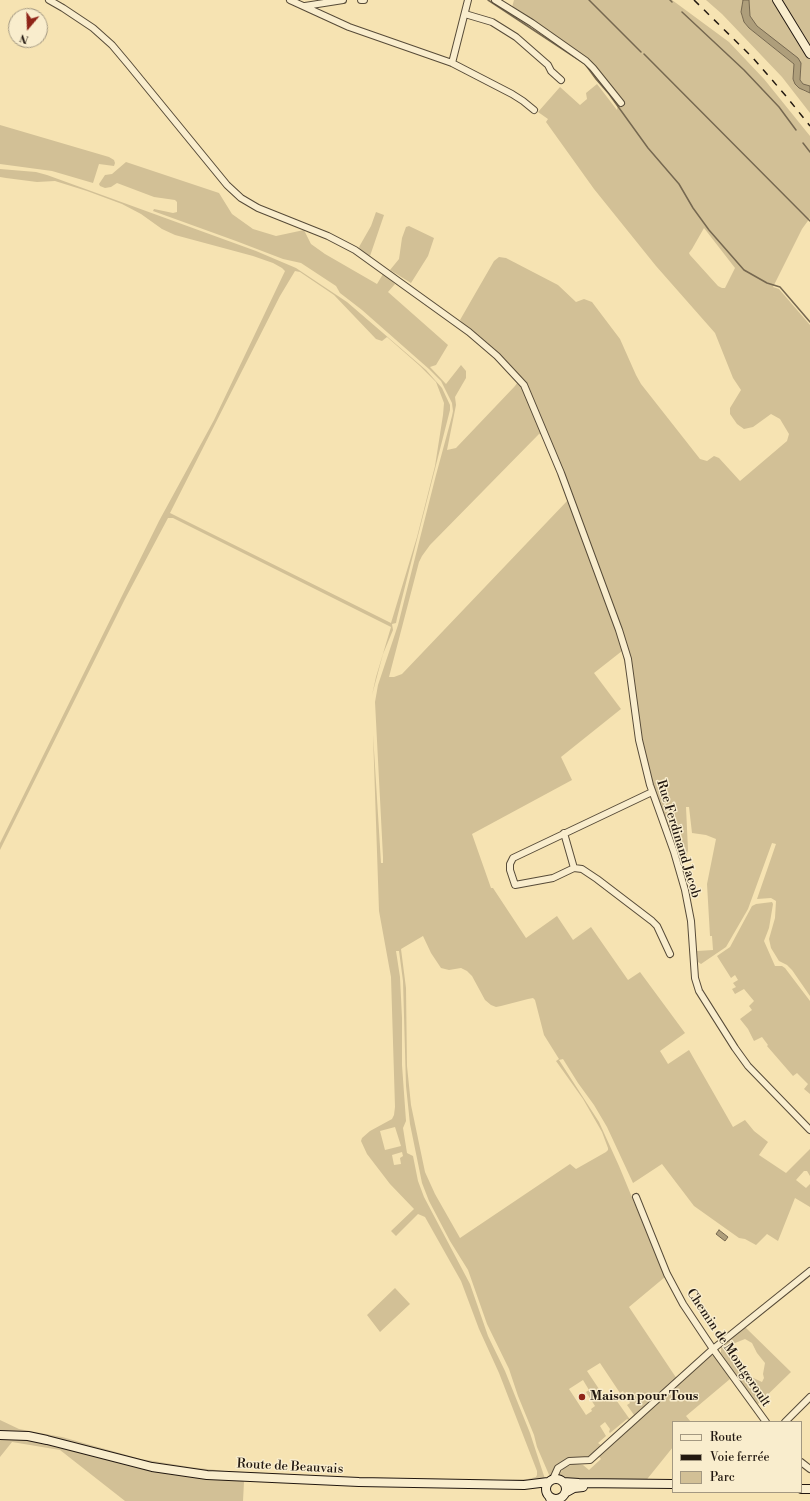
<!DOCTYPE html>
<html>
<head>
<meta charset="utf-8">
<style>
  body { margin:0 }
  #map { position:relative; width:810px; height:1501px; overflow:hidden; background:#f6e3b2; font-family:"Libre Bodoni",serif }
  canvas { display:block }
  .legend { position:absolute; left:672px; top:1421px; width:130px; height:72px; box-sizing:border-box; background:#f9edcd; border:1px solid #a39881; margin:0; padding:5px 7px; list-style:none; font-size:12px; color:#221810 }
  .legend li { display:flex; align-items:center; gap:8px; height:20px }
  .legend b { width:20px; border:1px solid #a39881 }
  .north { position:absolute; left:8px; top:8px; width:40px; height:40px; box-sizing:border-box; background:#f9edcd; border:1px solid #a39881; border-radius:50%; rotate:199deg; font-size:11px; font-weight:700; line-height:16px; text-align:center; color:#221810 }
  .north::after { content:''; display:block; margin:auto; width:14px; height:18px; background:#8f2418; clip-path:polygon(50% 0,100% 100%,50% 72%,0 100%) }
</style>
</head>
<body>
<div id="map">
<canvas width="810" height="1501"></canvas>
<ul class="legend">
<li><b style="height:5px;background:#f9edcd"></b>Route</li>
<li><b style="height:5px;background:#221810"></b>Voie ferrée</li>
<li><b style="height:11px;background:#d2c096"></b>Parc</li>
</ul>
<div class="north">N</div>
</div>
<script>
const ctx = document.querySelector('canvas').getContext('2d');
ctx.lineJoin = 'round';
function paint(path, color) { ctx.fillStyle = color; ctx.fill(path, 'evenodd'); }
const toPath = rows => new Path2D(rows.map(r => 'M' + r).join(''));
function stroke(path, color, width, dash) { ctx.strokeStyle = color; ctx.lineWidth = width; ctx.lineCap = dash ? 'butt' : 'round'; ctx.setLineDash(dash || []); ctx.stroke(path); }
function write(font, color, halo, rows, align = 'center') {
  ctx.font = font + ' "Libre Bodoni",serif'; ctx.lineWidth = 3; ctx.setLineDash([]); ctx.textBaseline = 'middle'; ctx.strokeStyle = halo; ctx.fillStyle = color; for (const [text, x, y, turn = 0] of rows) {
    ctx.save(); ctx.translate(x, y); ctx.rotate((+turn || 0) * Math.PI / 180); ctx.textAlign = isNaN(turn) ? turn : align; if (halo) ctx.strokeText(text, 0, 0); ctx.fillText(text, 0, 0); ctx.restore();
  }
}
paint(toPath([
  [514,0,672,0,729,42,764,79,810,136,810,218,802,229,773,287,779,289,810,325,810,996,792,970,787,965,779,961,771,948,769,939,775,918,776,901,771,898,757,899,776,844,772,843,748,909,726,947,701,964,698,962,697,951,713,950,712,936,710,936,707,884,716,839,706,835,692,833,689,807,686,807,688,850,685,862,682,869,652,786,640,729,631,664,625,666,622,651,594,673,621,709,561,757,572,780,472,834,491,888,493,888,526,938,557,916,573,940,591,927,628,980,640,972,685,1033,660,1051,668,1064,689,1050,733,1127,745,1120,754,1131,768,1142,759,1155,786,1173,810,1149,810,1176,807,1171,804,1171,796,1180,806,1188,810,1184,810,1207,795,1198,778,1241,767,1234,756,1245,745,1239,739,1238,694,1206,662,1164,633,1183,607,1127,594,1105,578,1083,563,1059,559,1060,599,1122,619,1166,665,1277,629,1307,677,1379,636,1416,634,1415,627,1405,630,1403,629,1401,631,1399,627,1392,624,1393,623,1391,620,1393,600,1363,587,1371,607,1401,614,1397,631,1421,627,1419,610,1433,609,1432,610,1429,605,1422,600,1426,606,1436,598,1443,602,1446,589,1458,570,1458,562,1462,556,1467,550,1477,537,1447,534,1435,518,1396,509,1369,487,1324,468,1270,450,1241,429,1201,422,1183,410,1124,406,1086,403,981,399,951,396,951,400,977,402,1018,402,1065,406,1121,403,1128,407,1153,413,1156,418,1181,424,1197,470,1284,488,1336,505,1371,530,1433,545,1479,536,1482,351,1479,253,1475,173,1468,0,1430,0,1420,19,1429,62,1437,141,1459,190,1467,225,1471,346,1477,499,1480,528,1479,536,1477,537,1475,537,1471,499,1373,479,1329,461,1281,425,1217,418,1214,396,1236,391,1231,414,1209,390,1184,367,1154,361,1141,362,1138,370,1131,392,1119,394,1115,395,1107,391,977,379,911,373,734,381,863,383,863,383,857,375,702,378,685,398,625,436,475,452,416,453,411,452,403,441,381,429,369,362,310,340,293,336,286,301,263,283,259,236,241,153,211,154,209,173,213,177,212,177,202,175,200,154,197,117,183,111,187,105,188,100,186,99,184,105,175,112,174,126,162,219,193,232,214,253,229,276,236,304,230,311,244,325,254,377,284,383,274,395,284,388,292,448,345,436,365,430,367,446,384,461,365,466,371,466,378,455,397,456,405,447,450,456,448,515,386,520,379,520,376,505,359,464,325,460,320,494,261,499,257,506,258,558,285,576,302,584,299,592,302,620,339,636,375,641,384,700,459,707,461,714,456,719,458,740,481,787,441,789,434,780,419,771,414,753,427,744,429,737,424,730,414,730,408,741,390,733,378,715,333,656,266,594,189,546,122,548,119,538,112,560,87,580,105,587,99,586,93,597,84,617,110,619,95,591,62,512,7],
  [704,228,735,268,725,288,722,288,718,286,690,255,689,253,692,249],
  [539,434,543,435,573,498,568,500,402,674,394,677,389,677,419,562,422,556,430,545],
  [423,936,431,953,441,968,449,970,461,968,467,971,472,976,485,1000,491,1005,496,1007,501,1006,528,999,533,998,535,1000,544,1035,559,1059,556,1061,583,1099,602,1132,608,1148,608,1150,606,1152,576,1169,570,1164,460,1238,435,1194,425,1172,411,1105,407,1066,406,988,401,949],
  [395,1127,401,1146,385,1150,380,1131],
  [402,1152,403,1156,400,1158,401,1164,394,1165,392,1155],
  [583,1380,589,1390,586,1392,595,1406,591,1409,592,1411,586,1415,569,1389],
  [706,0,743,0,741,13,744,22,749,28,794,64,793,79,795,84,804,91,810,93,810,113,782,77,722,14],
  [749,0,810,0,810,86,803,84,800,80,801,68,753,22,750,16],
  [0,125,109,157,114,160,115,163,114,166,99,164,93,183,52,171,0,164],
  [0,169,36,172,47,175,256,251,296,268,347,302,426,370,442,388,450,405,450,410,397,618,396,623,392,624,393,630,383,654,372,695,376,677,391,627,173,518,168,518,125,599,0,850,0,843,38,766,159,521,214,420,285,271,282,268,273,263,253,256,175,235,162,229,141,214,122,204,87,191,55,181,37,182,6,178,0,177],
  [295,271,300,272,334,295,376,339,382,341,387,337,420,366,436,382,444,403,443,415,435,466,417,537,391,623,170,513,280,296],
  [376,212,384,215,370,256,361,251,359,247,371,226],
  [409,226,434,238,428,256,411,283,390,270,399,259,402,238,406,227],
  [772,902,773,904,769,928,764,941,775,966,782,966,785,968,810,1001,810,1094,804,1089,808,1084,797,1073,793,1076,767,1046,768,1045,762,1037,754,1041,748,1029,740,1019,752,1010,749,1006,754,1001,744,989,735,994,732,989,736,987,733,983,738,980,735,975,731,978,717,956,730,947,752,906,756,904],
  [395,1288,410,1304,380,1332,367,1315],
  [745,1327,791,1372,757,1405,721,1353,721,1346],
  [745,1339,752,1343,757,1353,765,1363,763,1374,764,1378,762,1382,749,1376,739,1368,729,1351,732,1346,735,1343],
  [710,1355,714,1356,730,1379,686,1416,691,1422,673,1422,673,1447,644,1483,567,1479,558,1476,564,1468,573,1464,583,1465,589,1470,601,1459,598,1455,639,1420],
  [0,1438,34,1441,243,1481,244,1482,243,1501,125,1501,60,1450,12,1442,0,1457]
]), '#d2c096');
const water = toPath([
  [743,0,749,0,750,16,757,26,798,58,801,63,800,80,803,84,810,86,810,93,799,88,795,84,793,79,794,64,749,28,744,22,741,12,743,0],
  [719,1230,728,1237,725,1241,716,1234,719,1230]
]);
paint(water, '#ae9e7b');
stroke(water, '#766850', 1);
stroke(toPath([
  [488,0,585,64,596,79,609,94,648,148,679,184,693,208,709,230,744,270,767,283,780,287,810,322],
  [589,0,641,52],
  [670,0,672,2],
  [682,12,744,70,779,107,796,130],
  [644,54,810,221],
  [803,143,810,152]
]), '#766850', 1.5);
const street = toPath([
  [49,0,63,8,93,28,112,45,128,64,227,185,241,198,258,208,328,236,355,250,469,332,497,356,524,385,561,473,619,630,628,659,639,740,650,785,674,852,685,890,691,921,695,978,699,991,735,1048,748,1066,810,1130],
  [290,0,349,27,452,63,512,94,523,101,534,110],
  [361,0,364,0],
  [495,0,532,23,586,61,593,68,621,103],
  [305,6,343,0],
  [465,14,492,22,516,37,548,65,551,71,561,80],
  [452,63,468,0],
  [652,792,513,858,510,864,510,870,515,885,553,878,574,868,582,869,597,879,652,921,657,926,670,954],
  [564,833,574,868],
  [636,1197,667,1274,683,1304,713,1349,766,1422],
  [785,1422,810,1397],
  [801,1462,810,1469],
  [553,1479,558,1468,569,1461,590,1460,713,1349,810,1271],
  [548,1495,550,1501],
  [559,1501,561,1497]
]);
const secondary = toPath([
  [777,0,810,54],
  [0,1435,28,1436,47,1440,152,1467,207,1475,359,1482,524,1485,548,1482],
  '546 1489a10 10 0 1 1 20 0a10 10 0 1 1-20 0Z',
  [563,1482,579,1483,673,1484],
  [801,1489,810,1489],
  [565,1493,574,1488,583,1487]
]);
stroke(street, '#574b38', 8);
stroke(secondary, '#221810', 10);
stroke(street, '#f9edcd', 6);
stroke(secondary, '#f9edcd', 8);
stroke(toPath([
  [694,0,753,58,786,96,810,126]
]), '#221810', 1.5, [7, 7]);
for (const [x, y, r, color] of [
  [582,1397,4,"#8f2418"]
]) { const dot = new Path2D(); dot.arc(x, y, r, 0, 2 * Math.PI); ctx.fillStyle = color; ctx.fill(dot); stroke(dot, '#f9edcd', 1.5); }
write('13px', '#221810', '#f9edcd', [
  ["Rue Ferdinand Jacob",678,839,73],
  ["Chemin de Montgeroult",728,1348,56],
  ["Route de Beauvais",290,1467,3]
]);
write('bold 13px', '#221810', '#f9edcd', [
  ["Maison pour Tous",590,1397]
], 'left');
</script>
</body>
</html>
